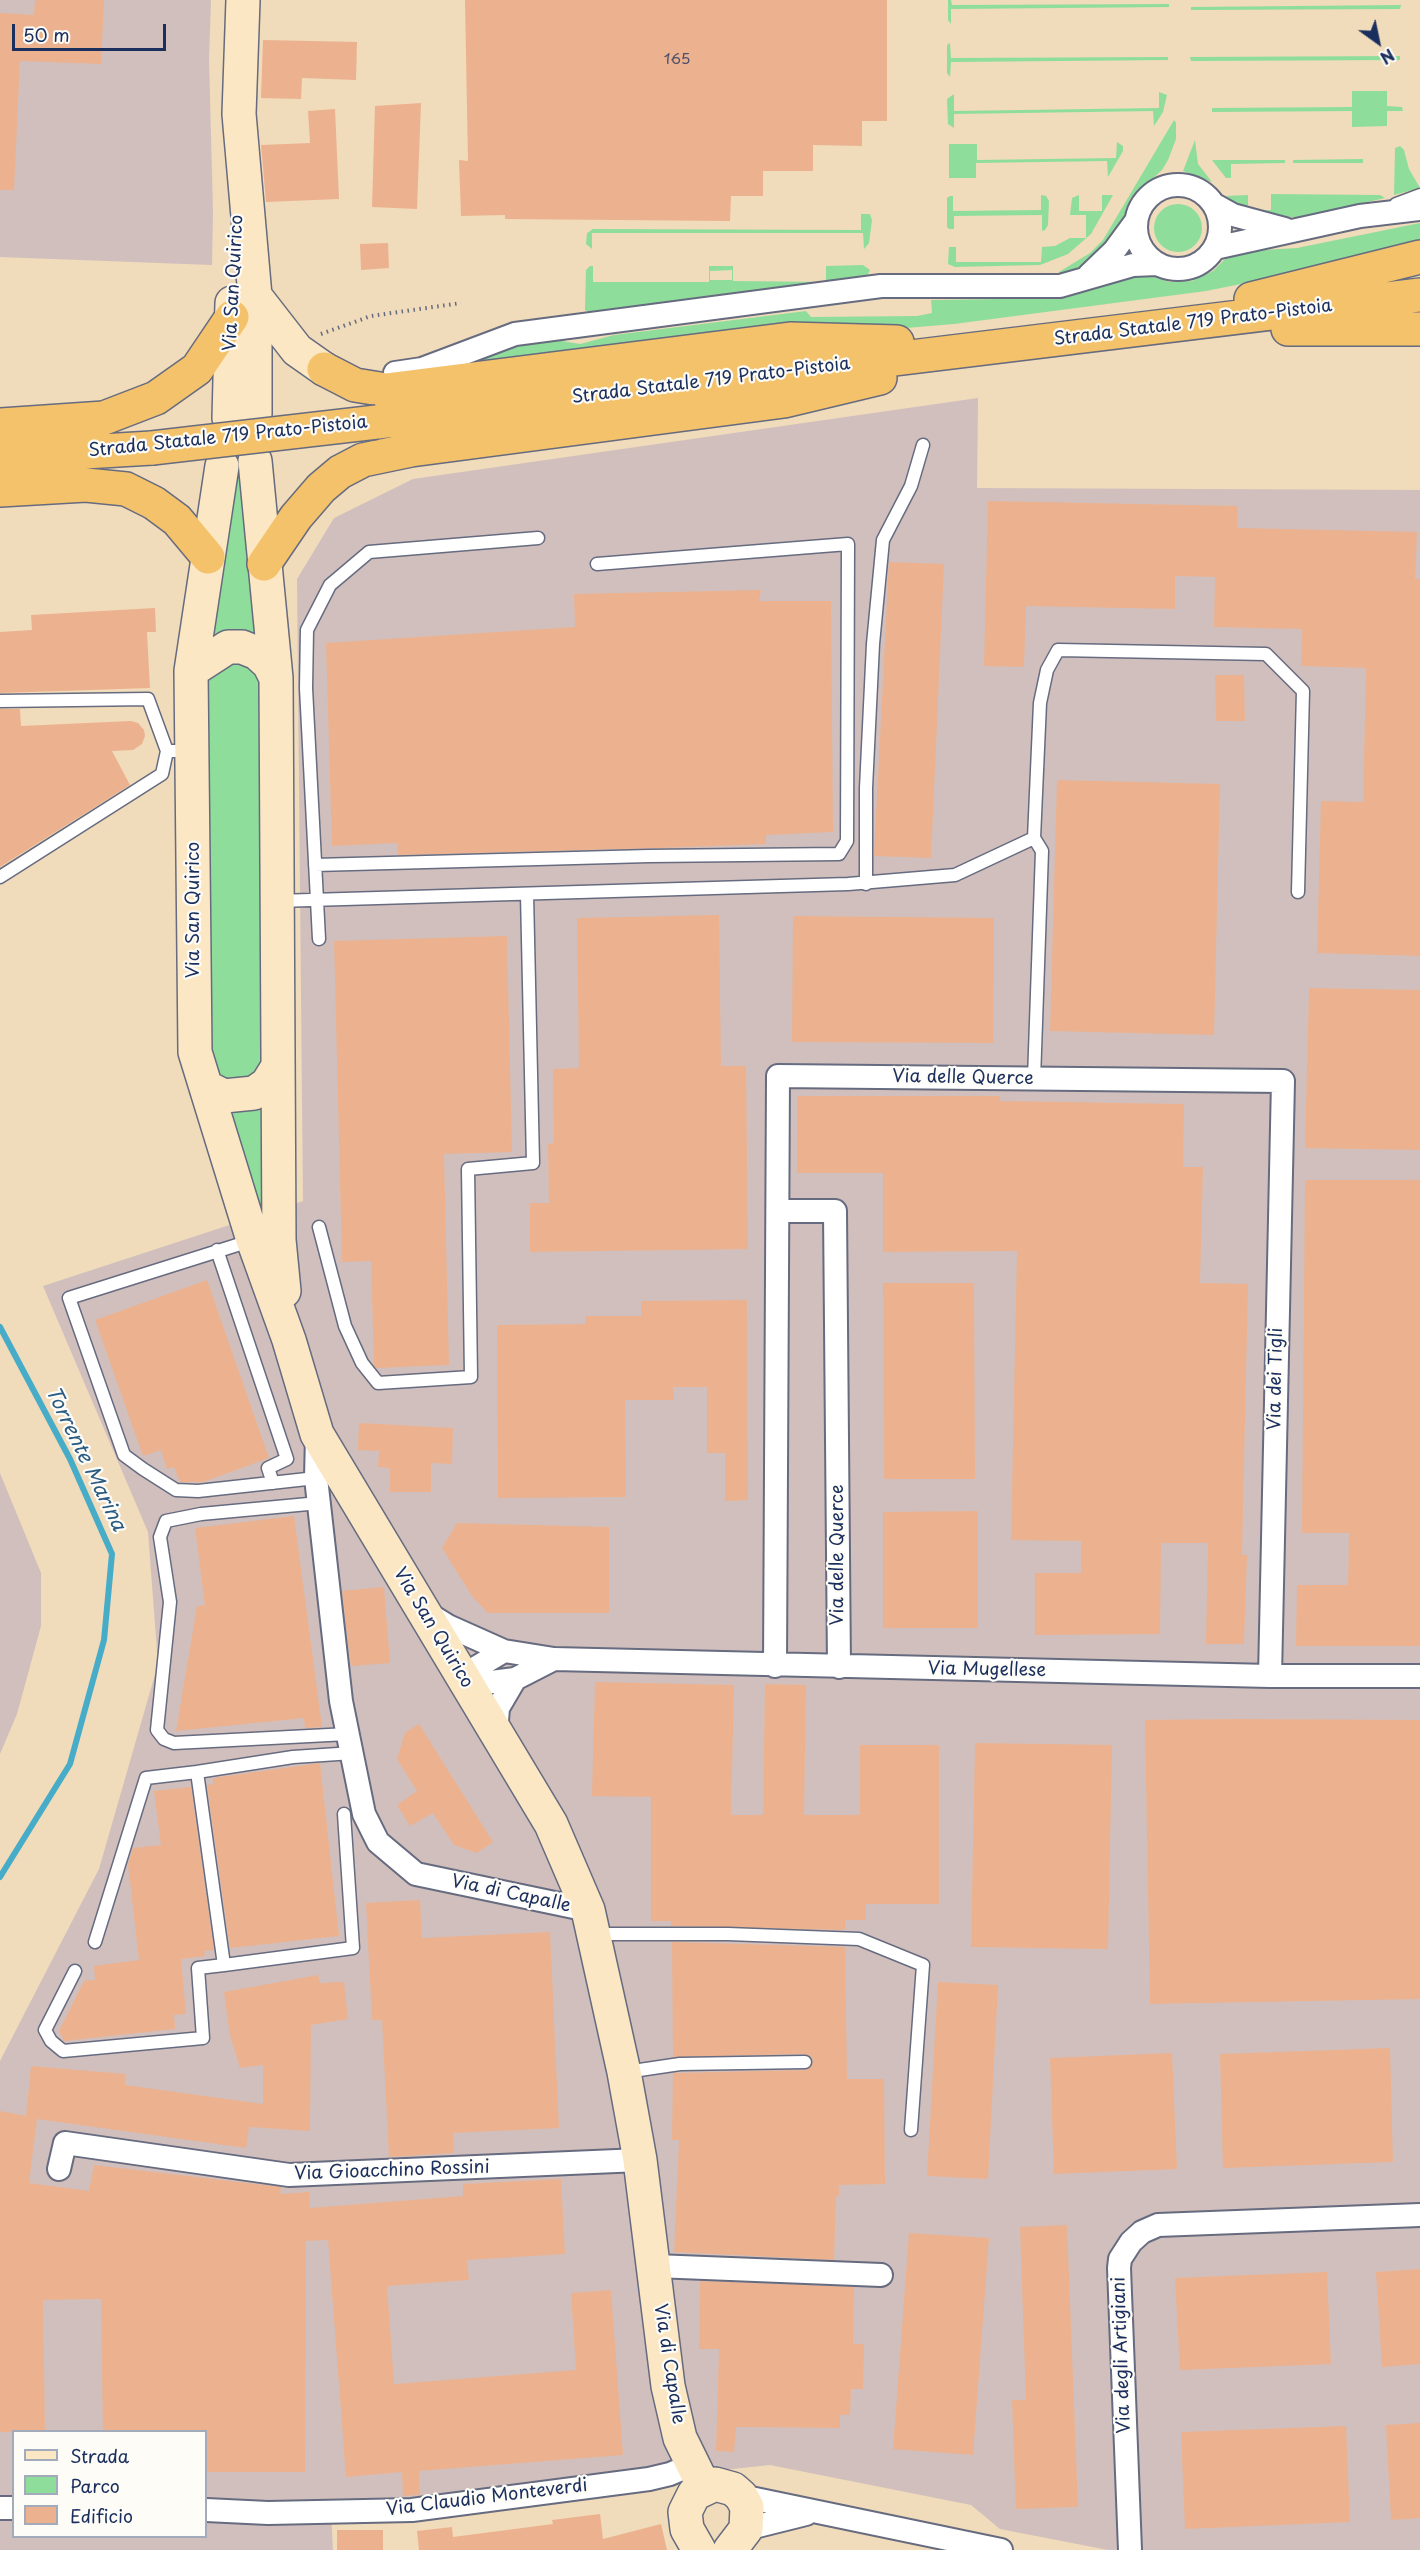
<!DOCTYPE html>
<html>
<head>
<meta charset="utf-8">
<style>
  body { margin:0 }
  #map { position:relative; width:1420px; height:2550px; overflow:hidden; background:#f0dbbb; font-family:"Playpen Sans",sans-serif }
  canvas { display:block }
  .legend { position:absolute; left:12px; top:2430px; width:195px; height:108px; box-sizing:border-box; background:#fdfcf7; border:2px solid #a3aaba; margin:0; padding:8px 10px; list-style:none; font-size:18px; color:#1b2f5e }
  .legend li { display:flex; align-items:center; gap:12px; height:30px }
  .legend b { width:30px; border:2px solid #a3aaba }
  .north { position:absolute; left:1348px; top:12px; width:60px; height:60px; -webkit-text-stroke:4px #fdfcf7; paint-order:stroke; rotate:147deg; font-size:16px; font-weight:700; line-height:24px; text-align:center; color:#1b2f5e }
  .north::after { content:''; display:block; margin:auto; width:21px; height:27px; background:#1b2f5e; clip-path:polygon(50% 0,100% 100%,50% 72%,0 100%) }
  .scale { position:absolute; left:12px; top:24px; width:154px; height:27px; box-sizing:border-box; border:3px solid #1b2f5e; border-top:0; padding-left:8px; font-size:18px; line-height:21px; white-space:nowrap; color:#1b2f5e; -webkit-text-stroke:4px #fdfcf7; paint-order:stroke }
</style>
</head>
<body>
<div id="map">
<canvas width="1420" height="2550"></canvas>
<ul class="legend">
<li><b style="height:8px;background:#fbe7c3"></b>Strada</li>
<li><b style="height:16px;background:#8fdd9b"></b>Parco</li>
<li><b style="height:16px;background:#ecb28f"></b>Edificio</li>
</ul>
<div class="north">N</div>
<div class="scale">50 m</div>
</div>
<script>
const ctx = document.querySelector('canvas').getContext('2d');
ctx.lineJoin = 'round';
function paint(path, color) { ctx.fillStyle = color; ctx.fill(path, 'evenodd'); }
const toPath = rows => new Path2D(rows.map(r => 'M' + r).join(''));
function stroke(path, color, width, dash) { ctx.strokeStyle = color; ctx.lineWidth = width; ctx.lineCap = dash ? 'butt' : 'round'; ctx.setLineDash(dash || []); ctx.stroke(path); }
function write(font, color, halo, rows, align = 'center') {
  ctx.font = font + ' "Playpen Sans",sans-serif'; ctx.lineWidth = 4.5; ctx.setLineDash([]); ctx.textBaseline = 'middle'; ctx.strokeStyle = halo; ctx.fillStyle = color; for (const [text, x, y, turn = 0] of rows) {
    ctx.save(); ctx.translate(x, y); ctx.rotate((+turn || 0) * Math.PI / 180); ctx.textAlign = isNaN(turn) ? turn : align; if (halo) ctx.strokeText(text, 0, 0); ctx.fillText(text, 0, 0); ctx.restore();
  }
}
paint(toPath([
  [0,0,211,0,209,59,213,212,212,265,0,257],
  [978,398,977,488,1420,490,1420,2550,1108,2550,1000,2529,971,2505,770,2465,331,2512,333,2550,0,2550,0,2061,99,1869,158,1664,148,1532,43,1286,303,1201,297,579,334,518,413,479],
  [14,2432,206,2432,206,2536,14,2536],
  [0,1473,41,1573,41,1626,17,1714,0,1754]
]), '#d1bfbd');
paint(toPath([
  [948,0,951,0,952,5,1169,4,1169,7,951,9,951,24,948,20],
  [1401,5,1400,9,1191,10,1191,7],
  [950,43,951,58,1168,57,1168,60,951,62,950,77,947,73,947,45],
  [1400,56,1400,60,1191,61,1190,57],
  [1352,91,1387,91,1387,106,1402,107,1403,111,1387,111,1387,126,1352,127,1352,111,1212,112,1212,108,1352,107],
  [1159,92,1167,95,1163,112,1154,126,1153,111,954,114,954,128,948,124,947,99,954,94,954,111,1159,108],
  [1174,120,1176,123,1176,139,1168,160,1162,170,1130,199,1120,228,1086,266,1058,276,1059,272,1090,253,1103,240],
  [1195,140,1198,164,1212,182,1183,171],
  [1117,142,1123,146,1123,151,1108,177,1107,161,976,163,976,178,949,178,949,144,977,144,977,160,1116,158],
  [1400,146,1404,150,1409,169,1420,188,1394,195,1395,148],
  [1363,159,1363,163,1293,163,1293,160],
  [1212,160,1285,160,1285,163,1231,164,1231,178,1226,178],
  [1271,194,1380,195,1385,198,1304,217,1282,217,1246,212,1226,196,1248,195,1248,210,1271,210],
  [1041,195,1046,196,1049,201,1048,225,1045,230,1042,231,1042,215,954,216,954,229,949,229,947,227,947,198,950,196,953,196,953,211,1041,210],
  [1079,195,1079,211,1102,211,1102,195,1113,195,1091,234,1068,254,1040,265,955,267,948,264,949,247,956,247,956,262,1041,262,1042,247,1055,246,1070,238,1086,238,1086,215,1070,215,1072,198],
  '1154 228a24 24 0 1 1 48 0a24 24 0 1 1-48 0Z',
  [861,214,870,214,872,220,869,243,864,249,863,233,592,233,592,249,586,244,587,233,593,229,861,230],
  [1420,223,1420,248,1206,291,954,324,476,364,489,354,515,345,556,340,580,344,614,335,806,311,811,317,917,316,932,313,931,300,933,300,1062,298,1126,274,1143,272,1169,282,1192,281,1213,271,1228,256,1253,248,1263,250,1297,248],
  [863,265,870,270,866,278,593,315,585,310,586,270,590,266,593,266,593,282,709,282,709,266,733,266,733,281,826,282,826,266],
  [732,270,732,280,710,280,710,271],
  [238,407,267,652,202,651],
  [227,656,263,670,265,1070,227,1087,203,1053,202,686],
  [270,1093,268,1239,226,1103]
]), '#8fdd9b');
stroke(toPath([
  [0,1327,70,1459,112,1554,104,1640,70,1764,0,1877]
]), '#47acc7', 6);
paint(toPath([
  [35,0,104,0,101,64,20,61,14,190,0,190,0,13,34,15],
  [465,0,887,0,887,121,862,121,862,146,813,145,813,171,763,171,763,196,731,196,730,221,505,219,505,215,461,216,459,160,468,161],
  [263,40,357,42,356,80,302,78,301,99,261,98],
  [421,103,417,209,372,207,375,106],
  [335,109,339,199,266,202,261,145,310,143,308,111],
  [388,243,389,268,361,270,360,244],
  [988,501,1238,506,1237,528,1417,532,1415,579,1420,579,1420,956,1317,953,1321,801,1363,802,1366,668,1301,666,1302,629,1214,627,1215,577,1175,576,1175,609,1026,606,1024,667,984,666],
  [889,562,944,564,931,858,874,856],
  [761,590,759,601,831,601,833,832,766,835,766,844,659,848,398,855,397,843,332,846,326,643,575,627,574,594],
  [155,608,156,632,147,632,150,688,0,693,0,632,32,630,31,615],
  [1215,675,1244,675,1245,721,1216,721],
  [0,709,20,709,21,726,131,721,138,723,144,730,145,736,142,744,133,750,112,751,130,785,0,867],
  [1057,780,1220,784,1214,1035,1050,1031],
  [719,915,721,1066,746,1066,748,1249,530,1252,530,1203,549,1203,548,1144,554,1143,553,1069,579,1068,577,918],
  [793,916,994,918,993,1043,792,1042],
  [507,936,512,1152,444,1154,449,1365,376,1368,374,1365,371,1261,342,1262,334,941],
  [1309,988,1420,990,1420,1150,1305,1148],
  [797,1096,1000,1096,1000,1101,1184,1104,1183,1167,1203,1167,1200,1283,1248,1284,1242,1555,1247,1555,1244,1644,1206,1644,1208,1543,1161,1543,1160,1634,1035,1635,1035,1573,1081,1573,1081,1541,1011,1540,1017,1251,883,1252,883,1173,797,1173],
  [1305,1180,1420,1180,1420,1646,1296,1646,1297,1585,1348,1585,1349,1533,1302,1533],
  [207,1280,269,1458,203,1482,180,1482,174,1467,167,1469,161,1450,143,1456,95,1320],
  [883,1283,974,1283,975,1479,884,1479],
  [747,1300,748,1500,725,1501,725,1453,707,1453,707,1387,673,1387,674,1400,625,1400,626,1497,498,1498,497,1325,585,1324,585,1316,641,1316,641,1301],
  [359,1423,453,1428,452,1464,431,1463,431,1492,390,1492,390,1468,378,1467,379,1451,358,1450],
  [978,1511,978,1628,883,1628,883,1512],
  [294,1516,322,1727,305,1728,304,1718,176,1731,197,1606,205,1605,195,1528],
  [457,1523,609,1527,609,1613,488,1613,472,1596,442,1548],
  [384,1587,390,1663,351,1666,342,1591],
  [595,1682,734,1685,731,1815,763,1815,765,1684,806,1685,804,1815,860,1815,860,1745,939,1745,939,1904,866,1904,866,1920,845,1920,845,1930,671,1926,671,1921,651,1921,651,1797,592,1796],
  [1237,1719,1420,1720,1420,1999,1150,2004,1145,1720],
  [419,1724,493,1842,477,1853,454,1845,433,1813,410,1826,397,1805,417,1791,397,1759,405,1733],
  [975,1743,1112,1745,1108,1949,971,1947],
  [320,1763,339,1936,230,1948,207,1785,213,1784,213,1778],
  [191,1787,214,1950,204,1951,205,1956,181,1959,186,2014,174,2015,175,2029,64,2041,59,2031,84,1981,95,1980,94,1966,139,1960,128,1864,133,1848,161,1845,154,1791],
  [420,1900,422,1938,550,1932,559,2128,453,2133,454,2153,389,2157,382,2020,372,2020,366,1903],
  [672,1942,845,1947,847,2079,884,2079,885,2184,839,2185,839,2196,836,2196,834,2260,674,2252,679,2140,672,2140,673,2073,805,2070,813,2062,812,2057,805,2054,673,2057],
  [318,1975,320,1983,344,1982,348,2019,311,2025,310,2131,249,2127,246,2148,37,2119,29,2183,89,2191,94,2165,281,2187,280,2194,309,2192,310,2208,463,2196,463,2184,561,2179,565,2254,467,2260,469,2280,387,2286,394,2384,576,2370,571,2293,611,2290,623,2455,419,2471,420,2495,403,2496,402,2472,346,2477,328,2240,306,2241,305,2472,207,2472,207,2432,103,2432,101,2299,43,2300,45,2432,0,2432,0,2111,26,2116,31,2066,125,2074,125,2085,263,2104,263,2065,240,2068,230,2036,224,1992],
  [938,1982,998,1985,988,2179,927,2176],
  [1390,2048,1393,2162,1223,2168,1220,2054],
  [1172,2053,1177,2169,1054,2174,1050,2058],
  [1067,2225,1078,2507,1016,2509,1012,2400,1026,2400,1020,2227],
  [909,2233,989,2238,973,2455,893,2449],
  [1420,2269,1420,2364,1382,2367,1376,2272],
  [1327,2272,1331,2364,1180,2370,1175,2278],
  [700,2281,854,2287,853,2344,864,2344,863,2389,851,2389,850,2415,840,2415,840,2428,736,2427,734,2452,716,2451,719,2349,699,2349],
  [1420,2423,1420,2518,1391,2520,1386,2425],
  [1346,2426,1350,2522,1185,2529,1181,2432],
  [600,2514,603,2539,661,2524,667,2550,419,2550,417,2531,452,2527,453,2537,553,2524,552,2520],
  [337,2530,383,2530,383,2550,337,2550]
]), '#ecb28f');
const lane = toPath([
  [1396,204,1420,195],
  [0,701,148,699,167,751],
  [315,865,649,856,839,854,847,841,848,544,597,564],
  [0,877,162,774,167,751,190,751],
  [866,884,866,788,873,644,883,540,911,486,923,445],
  [277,901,848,884,955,875,1034,838,1040,703,1047,670,1058,650,1266,654,1303,691,1298,892],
  [319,939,306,688,307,630,330,585,369,552,538,538],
  [1034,1079,1042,851,1034,838],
  [319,1227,345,1326,362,1363,378,1383,471,1377,468,1169,533,1163,527,894],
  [253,1240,69,1298,124,1455,143,1469,176,1490,198,1491,316,1478],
  [217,1250,287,1459,268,1468,273,1483],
  [319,1503,201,1514,166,1521,160,1537,170,1602,157,1730,164,1739,174,1743,348,1734],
  [595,1934,728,1934,859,1939,923,1965,911,2130],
  [95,1942,146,1778,197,1772],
  [224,1965,353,1948,344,1814],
  [75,1971,45,2030,51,2041,63,2051,203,2038,198,1968,224,1965,197,1772,293,1757,353,1753],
  [626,2072,680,2064,805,2062]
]);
const street = toPath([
  '1136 227a42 42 0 1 1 84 0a42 42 0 1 1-84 0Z',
  [1215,205,1233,215,1285,229],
  [1215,248,1360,216,1420,209],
  [1089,275,1114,251,1136,221],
  [395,373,422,369,515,334,881,286,1060,286,1133,265,1157,264],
  [778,1211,835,1211,839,1667],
  [317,1435,316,1478,341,1701,364,1814,378,1842,416,1874,588,1910],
  [427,1613,448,1626,504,1651,554,1659,1270,1676,1420,1676],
  [775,1666,778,1076,1283,1081,1270,1676],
  [468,1685,477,1667,504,1651],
  [468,1685,515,1679],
  [496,1733,498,1708,515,1679,554,1659],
  [59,2169,65,2143,289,2175,640,2160],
  [655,2266,881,2275],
  [741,2496,1001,2550],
  [0,2508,14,2508],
  [206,2510,268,2513,412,2510,649,2479,670,2474,693,2464],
  [746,2529,806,2514],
  [1130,2550,1119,2268,1120,2259,1131,2242,1142,2232,1158,2225,1420,2215]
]);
const secondary = toPath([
  [243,0,239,114,255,296,255,414],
  [255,296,297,350,324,369],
  [229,418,232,303],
  [255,461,276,678,279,1240,284,1291],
  [222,466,191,671,195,1052,253,1240,289,1340,317,1434,551,1824,588,1910,624,2072,640,2160,668,2386,680,2438,704,2487],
  [191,671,228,647,242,647,257,653,269,664,276,678],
  [206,1087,224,1096,254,1093,267,1084,277,1068],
  [699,2550,687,2529,685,2512,694,2494,715,2484,733,2489,741,2496,747,2507,746,2529,730,2550]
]);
const highway = toPath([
  [1251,299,1420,257],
  [1288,329,1420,329],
  [324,369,355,385,386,390,790,339,897,342],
  [377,422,1420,295],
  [0,425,104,418,156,398,197,369,232,317],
  [0,457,152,448],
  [0,490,86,485,126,489,154,503,177,520,208,557],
  [264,564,296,517,321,488,340,472,363,460,411,450,784,401,880,378]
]);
stroke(lane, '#666b7f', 15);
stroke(street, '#666b7f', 26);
stroke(secondary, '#666b7f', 36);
stroke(highway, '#666b7f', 36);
stroke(toPath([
  [321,334,371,316,461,303]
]), '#666b7f', 4, [1.5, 4.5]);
stroke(lane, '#fff', 12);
stroke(street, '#fff', 22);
stroke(secondary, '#fbe7c3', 33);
stroke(highway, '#f4c26a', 33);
const highwayBridge = toPath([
  [152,448,377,422]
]);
stroke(highwayBridge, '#666b7f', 36, []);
stroke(highwayBridge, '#f4c26a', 33);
write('15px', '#4f506a', null, [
  ["165",677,60]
]);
write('18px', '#1b2f5e', '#fdfcf7', [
  ["Via San Quirico",234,283,-87],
  ["Strada Statale 719 Prato-Pistoia",1193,323,-7],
  ["Strada Statale 719 Prato-Pistoia",711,381,-7],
  ["Strada Statale 719 Prato-Pistoia",228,437,-6],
  ["Via San Quirico",194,910,-90],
  ["Via delle Querce",963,1078,1],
  ["Via dei Tigli",1276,1379,-89],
  ["Via delle Querce",838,1555,-90],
  ["Via San Quirico",433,1628,59],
  ["Via Mugellese",987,1670,1],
  ["Via di Capalle",511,1894,12],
  ["Via Gioacchino Rossini",392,2171,-2],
  ["Via degli Artigiani",1122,2355,-92],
  ["Via di Capalle",669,2364,81],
  ["Via Claudio Monteverdi",487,2498,-7]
]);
write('italic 20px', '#2a5b83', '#fdfcf7', [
  ["Torrente Marina",85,1459,64]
]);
</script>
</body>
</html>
